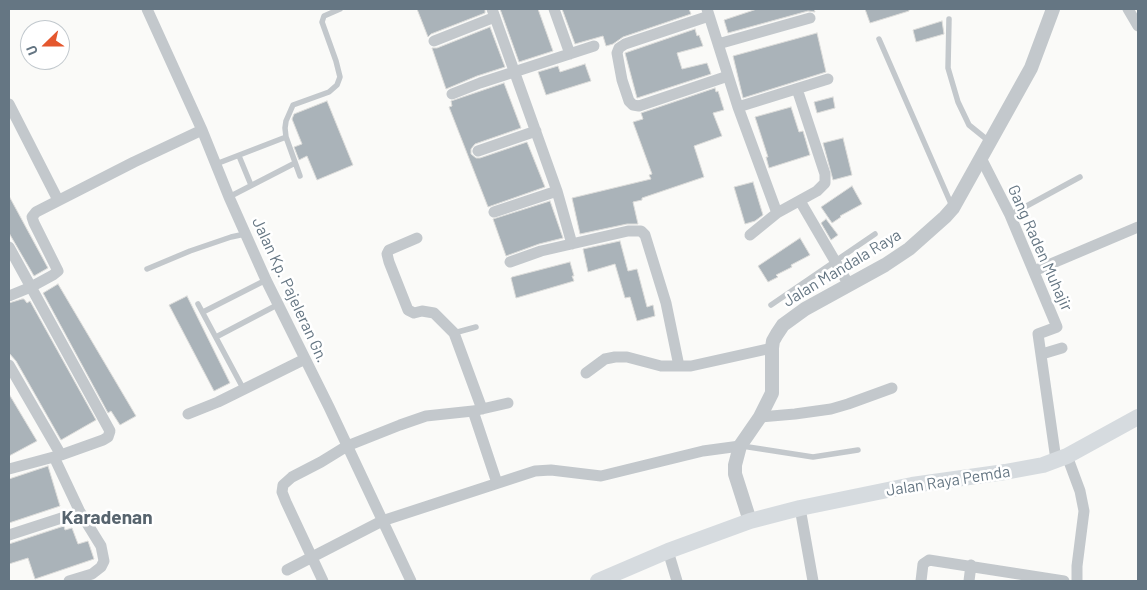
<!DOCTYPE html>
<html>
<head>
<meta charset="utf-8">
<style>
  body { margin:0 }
  #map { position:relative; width:1147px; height:590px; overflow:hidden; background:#fafaf8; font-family:Barlow,sans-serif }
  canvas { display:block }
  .frame { position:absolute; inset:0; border:10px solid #657683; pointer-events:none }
  .north { position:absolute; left:20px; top:20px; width:50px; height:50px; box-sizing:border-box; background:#fff; border:1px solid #c1c8cd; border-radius:50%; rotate:248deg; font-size:14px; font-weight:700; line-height:20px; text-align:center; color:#657683 }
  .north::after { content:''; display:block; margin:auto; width:18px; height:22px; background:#e4572e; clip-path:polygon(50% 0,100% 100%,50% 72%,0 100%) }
</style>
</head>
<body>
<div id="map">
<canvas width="1147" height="590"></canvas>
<div class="frame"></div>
<div class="north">U</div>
</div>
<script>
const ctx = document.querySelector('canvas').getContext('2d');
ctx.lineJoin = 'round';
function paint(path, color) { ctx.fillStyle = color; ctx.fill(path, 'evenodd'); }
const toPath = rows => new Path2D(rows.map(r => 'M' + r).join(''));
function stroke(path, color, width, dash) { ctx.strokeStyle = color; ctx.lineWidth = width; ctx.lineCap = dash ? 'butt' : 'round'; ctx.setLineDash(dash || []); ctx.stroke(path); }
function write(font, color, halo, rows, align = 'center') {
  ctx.font = font + ' Barlow,sans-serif'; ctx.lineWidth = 5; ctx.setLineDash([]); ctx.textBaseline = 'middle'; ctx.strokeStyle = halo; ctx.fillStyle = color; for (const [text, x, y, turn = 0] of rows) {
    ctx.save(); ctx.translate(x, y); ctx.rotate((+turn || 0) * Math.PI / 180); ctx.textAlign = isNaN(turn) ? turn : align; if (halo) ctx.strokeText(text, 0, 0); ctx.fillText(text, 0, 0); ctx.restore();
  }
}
const building = toPath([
  [417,9,485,9,485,13,431,34,428,37,417,9],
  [500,9,538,9,553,51,519,62,500,9],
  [562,9,689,9,691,14,623,37,613,44,606,46,603,36,575,44,562,9],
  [757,9,814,9,815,12,808,11,728,33,724,20,757,9],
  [865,9,909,9,909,11,870,23,865,9],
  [942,21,944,34,916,42,913,30,942,21],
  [490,27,505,67,477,76,446,89,432,48,437,48,490,27],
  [695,29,697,36,699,35,703,46,677,53,682,69,707,63,711,74,637,98,625,53,695,29],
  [817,33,826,72,743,98,733,56,817,33],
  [585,64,591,81,546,95,538,72,558,66,560,72,585,64],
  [504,83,521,128,475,144,471,149,471,154,476,158,480,158,527,142,545,187,488,207,449,107,452,106,451,101,504,83],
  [715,88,716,92,718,91,724,110,713,113,722,136,694,146,704,177,642,198,642,200,633,202,638,224,627,224,580,234,572,198,651,179,649,175,652,174,633,122,643,119,641,113,715,88],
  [833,97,835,108,817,113,814,102,833,97],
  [327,101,353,165,317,180,307,156,299,160,294,147,302,144,292,119,294,114,327,101],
  [791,107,799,132,803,131,810,155,769,168,766,157,768,157,755,117,791,107],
  [843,138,852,175,833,180,823,143,843,138],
  [753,182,763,215,755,221,745,224,734,187,753,182],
  [852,186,862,204,840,216,841,217,832,223,821,207,852,186],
  [9,196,48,268,34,276,9,233,9,196],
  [550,201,563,238,539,244,506,256,493,219,550,201],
  [826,219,838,235,831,240,821,223,826,219],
  [800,238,810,255,791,265,792,267,776,275,778,277,768,282,758,266,800,238],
  [620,241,628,271,637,269,647,307,653,305,655,316,637,321,630,297,625,298,615,264,588,272,583,249,620,241],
  [570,262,574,276,572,276,574,281,516,298,511,278,512,277,570,262],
  [58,284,136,416,120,425,111,411,108,413,43,293,58,284],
  [187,296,230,383,214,391,169,305,187,296],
  [22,299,24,299,27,303,30,301,96,420,61,440,16,361,9,353,9,303,22,299],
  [9,394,37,441,9,456,9,394],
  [48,466,60,506,9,523,9,479,48,466],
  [64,526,65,530,72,528,78,544,88,541,94,559,35,579,28,558,9,564,9,544,64,526]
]);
paint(building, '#aab3b9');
stroke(building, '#dcdcda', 1);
stroke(toPath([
  [949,19,948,68,958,102,969,125,990,142],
  [879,39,952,206],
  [239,156,251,185],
  [216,164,286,137],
  [300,176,286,137,285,128,286,121,293,105,329,92,337,85,340,77,336,61,322,22,324,16,340,9],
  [229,197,295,163],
  [1010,215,1080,177],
  [147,269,190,251,231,237,245,234],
  [198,304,244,390],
  [771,305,875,234],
  [203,312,266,280],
  [454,333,476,327],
  [216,337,277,305],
  [742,446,813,457,858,450]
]), '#c3c8cc', 5.5);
stroke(toPath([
  [147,9,202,130,229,197,266,280,329,407,411,581],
  [492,9,557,191,572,244],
  [554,9,570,54],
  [707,9,738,107,777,213],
  [1128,9,1138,26],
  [709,16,625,44,619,48,617,53,622,80,629,101,633,105,639,106,728,76],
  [434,41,495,17],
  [718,44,810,18],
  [452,94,480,83,594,46],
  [9,104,58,200],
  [738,107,828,79],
  [478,151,536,131],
  [981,158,1010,215,1057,327,1038,334,1056,460],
  [800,201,849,285],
  [494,212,557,191],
  [750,235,777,213,817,191,825,183,825,174,797,89],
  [417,238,389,250,387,254,389,262,408,310,414,313,422,311,434,313,454,333,482,409],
  [9,247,110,431,108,437,103,440,61,455,9,469],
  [510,262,541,251,628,231,641,231,645,235,666,303,679,366],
  [1034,271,1138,227],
  [9,296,31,287,53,275,58,271,34,223,32,217,36,212,134,162,202,130],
  [1042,354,1062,348],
  [9,365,61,455],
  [586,373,605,359,615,357,627,357,661,366,691,366,772,348],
  [473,411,497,483],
  [188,414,218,402,305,359],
  [760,417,795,414,831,409,848,404,892,388],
  [1067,456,1080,491,1084,511,1077,566,1077,581],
  [800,508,813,581],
  [9,535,80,512,54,457],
  [668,551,677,581],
  [287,570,382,521,535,471,551,470,601,476,703,451,740,446],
  [69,581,92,574,101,567,104,561,101,546,80,512],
  [323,581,286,502,282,492,283,485,292,477,321,462,347,446,400,425,426,416,473,411,508,403],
  [921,581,923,564,929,560,1064,581],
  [969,581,971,565]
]), '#c3c8cc', 11);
stroke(toPath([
  [750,521,735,474,735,465,740,446,760,417,772,393,772,348,773,341,777,334,783,325,805,309,885,265,909,249,945,217,953,208,977,165,1031,68,1053,9]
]), '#c3c8cc', 14);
stroke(toPath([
  [598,581,668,551,750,521,800,508,912,485,1005,472,1043,465,1067,456,1138,417]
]), '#d6dbdf', 16);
write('16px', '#657683', '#fff', [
  ["Gang Raden Muhajir",1040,248,66],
  ["Jalan Mandala Raya",842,268,-31],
  ["Jalan Kp. Pajeleran Gn.",290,290,65],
  ["Jalan Raya Pemda",948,481,-9]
]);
write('bold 19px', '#57646e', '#fff', [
  ["Karadenan",107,518]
]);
</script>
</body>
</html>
